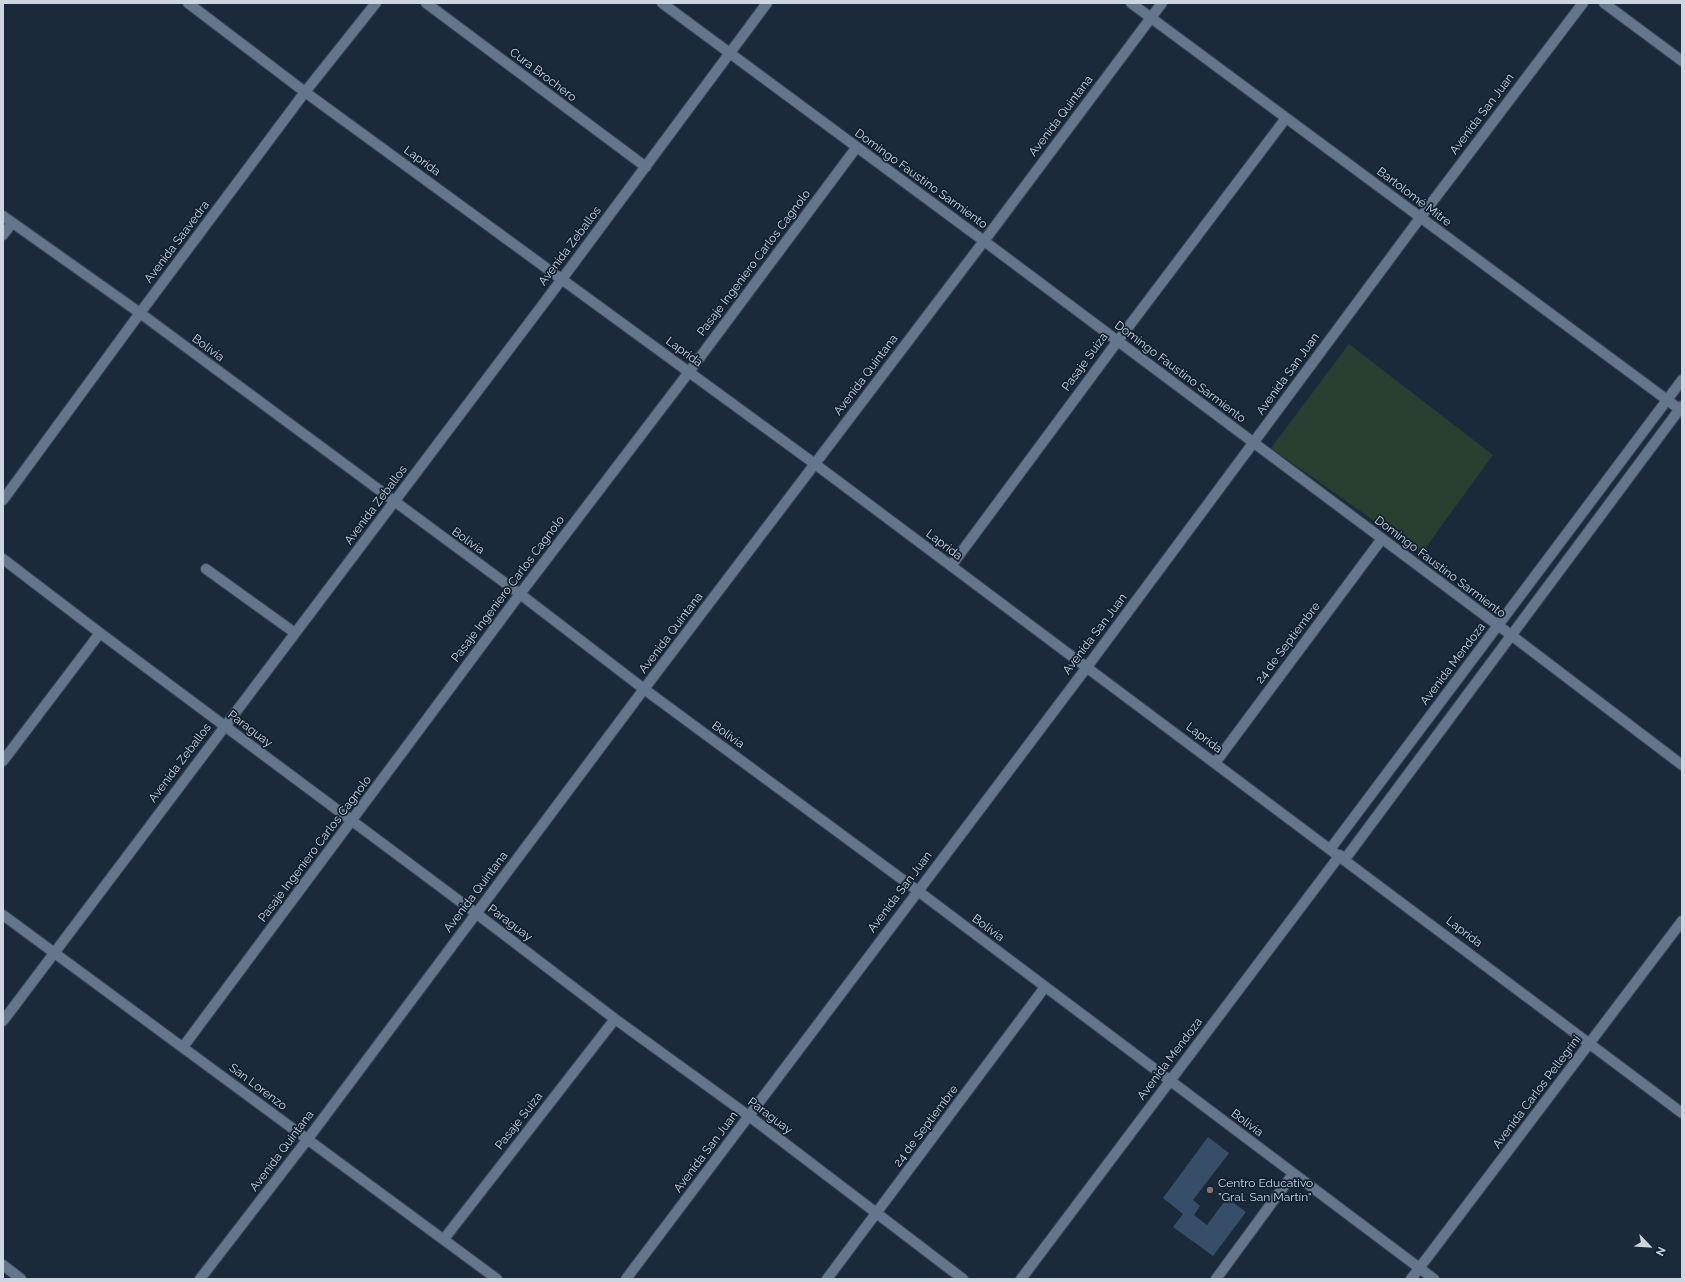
<!DOCTYPE html>
<html>
<head>
<meta charset="utf-8">
<style>
  body { margin:0 }
  #map { position:relative; width:1685px; height:1282px; overflow:hidden; background:#1a2a3b; font-family:Raleway,sans-serif }
  canvas { display:block }
  .frame { position:absolute; inset:0; border:4px solid #ccd6e1; pointer-events:none }
  .north { position:absolute; left:1629px; top:1226px; width:40px; height:40px; -webkit-text-stroke:3px #112031; paint-order:stroke; rotate:115deg; font-size:11px; font-weight:700; line-height:16px; text-align:center; color:#ccd6e1 }
  .north::after { content:''; display:block; margin:auto; width:14px; height:18px; background:#ccd6e1; clip-path:polygon(50% 0,100% 100%,50% 72%,0 100%) }
</style>
</head>
<body>
<div id="map">
<canvas width="1685" height="1282"></canvas>
<div class="frame"></div>
<div class="north">N</div>
</div>
<script>
const ctx = document.querySelector('canvas').getContext('2d');
ctx.lineJoin = 'round';
function paint(path, color) { ctx.fillStyle = color; ctx.fill(path, 'evenodd'); }
const toPath = rows => new Path2D(rows.map(r => 'M' + r).join(''));
function stroke(path, color, width, dash) { ctx.strokeStyle = color; ctx.lineWidth = width; ctx.lineCap = dash ? 'butt' : 'round'; ctx.setLineDash(dash || []); ctx.stroke(path); }
function write(font, color, halo, rows, align = 'center') {
  ctx.font = font + ' Raleway,sans-serif'; ctx.lineWidth = 3.5; ctx.setLineDash([]); ctx.textBaseline = 'middle'; ctx.strokeStyle = halo; ctx.fillStyle = color; for (const [text, x, y, turn = 0] of rows) {
    ctx.save(); ctx.translate(x, y); ctx.rotate((+turn || 0) * Math.PI / 180); ctx.textAlign = isNaN(turn) ? turn : align; if (halo) ctx.strokeText(text, 0, 0); ctx.fillText(text, 0, 0); ctx.restore();
  }
}
paint(toPath([
  [1349,344,1493,455,1421,554,1271,448]
]), '#293f2f');
paint(toPath([
  [1208,1137,1229,1153,1193,1200,1200,1206,1194,1215,1207,1225,1227,1198,1246,1212,1213,1256,1173,1227,1183,1214,1163,1198]
]), '#364e68');
const street = toPath([
  [188,3,305,92,815,464,1682,1113],
  [426,3,646,167],
  [662,3,984,241,1511,635,1682,765],
  [1131,3,1682,411],
  [1604,3,1682,61],
  [3,216,140,313,520,594,644,689,918,891,1434,1279],
  [3,235,12,223],
  [3,500,140,313,305,92,376,3],
  [3,559,100,633,477,914,615,1019,749,1116,963,1279],
  [951,566,1117,342,1286,118],
  [206,569,295,633],
  [3,761,100,633],
  [1215,763,1381,540],
  [1331,848,1682,380],
  [1345,859,1682,406],
  [3,915,497,1279],
  [3,1021,562,279,767,3],
  [183,1047,520,594,689,372,856,148],
  [444,1239,615,1019],
  [3,1265,21,1279],
  [200,1279,307,1140,644,689,984,241,1162,3],
  [626,1279,1087,667,1420,218,1583,3],
  [827,1279,1045,987],
  [1021,1279,1340,855],
  [1216,1279,1293,1174],
  [1411,1279,1682,921]
]);
stroke(street, '#394554', 12);
stroke(street, '#64768b', 10);
for (const [x, y, r, color] of [
  [1210,1190,4,"#8d6e63"]
]) { const dot = new Path2D(); dot.arc(x, y, r, 0, 2 * Math.PI); ctx.fillStyle = color; ctx.fill(dot); stroke(dot, '#112031', 1.5); }
write('12px', '#ccd6e1', '#112031', [
  ["Cura Brochero",543,75,37],
  ["Avenida San Juan",1482,114,-53],
  ["Avenida Quintana",1061,116,-53],
  ["Laprida",422,161,36],
  ["Domingo Faustino Sarmiento",921,179,36],
  ["Bartolomé Mitre",1414,197,37],
  ["Avenida Saavedra",177,242,-53],
  ["Avenida Zeballos",570,246,-53],
  ["Pasaje Ingeniero Carlos Cagnolo",754,263,-53],
  ["Bolivia",208,348,37],
  ["Laprida",684,352,36],
  ["Pasaje Suiza",1085,362,-54],
  ["Domingo Faustino Sarmiento",1180,372,37],
  ["Avenida San Juan",1288,374,-54],
  ["Avenida Quintana",866,375,-53],
  ["Avenida Zeballos",376,505,-53],
  ["Bolivia",468,541,36],
  ["Laprida",944,545,37],
  ["Domingo Faustino Sarmiento",1440,567,37],
  ["Pasaje Ingeniero Carlos Cagnolo",508,589,-53],
  ["Avenida Quintana",671,633,-53],
  ["Avenida San Juan",1095,634,-53],
  ["24 de Septiembre",1288,643,-53],
  ["Avenida Mendoza",1453,664,-53],
  ["Paraguay",250,729,37],
  ["Bolivia",728,735,36],
  ["Laprida",1204,738,37],
  ["Avenida Zeballos",180,763,-53],
  ["Pasaje Ingeniero Carlos Cagnolo",315,849,-53],
  ["Avenida Quintana",476,892,-53],
  ["Avenida San Juan",900,892,-53],
  ["Paraguay",510,923,37],
  ["Bolivia",988,928,37],
  ["Laprida",1464,932,37],
  ["Avenida Mendoza",1170,1059,-53],
  ["San Lorenzo",258,1087,37],
  ["Avenida Carlos Pellegrini",1537,1092,-53],
  ["Paraguay",770,1116,37],
  ["Pasaje Suiza",519,1121,-52],
  ["Bolivia",1247,1123,37],
  ["24 de Septiembre",926,1126,-53],
  ["Avenida Quintana",282,1151,-53],
  ["Avenida San Juan",706,1152,-53]
]);
write('12px', '#ccd6e1', '#112031', [
  ["Centro Educativo",1218,1183],
  ["\"Gral. San Martín\"",1218,1197]
], 'left');
</script>
</body>
</html>
